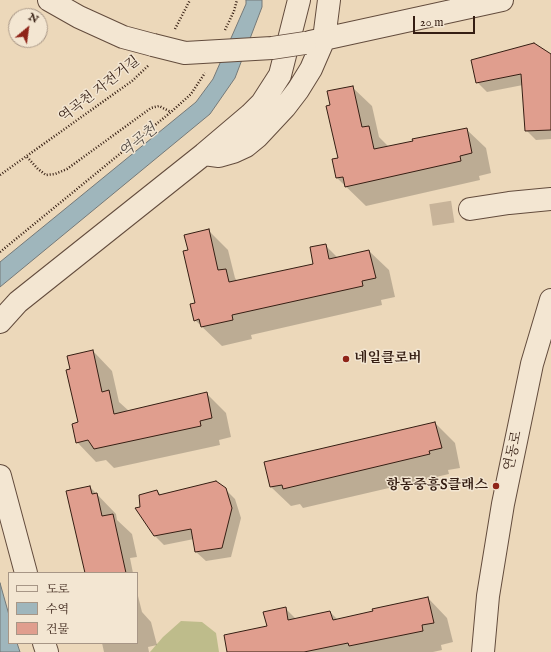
<!DOCTYPE html>
<html>
<head>
<meta charset="utf-8">
<style>
  body { margin:0 }
  #map { position:relative; width:551px; height:652px; overflow:hidden; background:#ecd8ba; font-family:"IM FELL English","Noto Serif KR",serif }
  canvas { display:block }
  .legend { position:absolute; left:8px; top:572px; width:130px; height:72px; box-sizing:border-box; background:#f3e6d2; border:1px solid #a79686; margin:0; padding:5px 7px; list-style:none; font-size:12px; color:#351e13 }
  .legend li { display:flex; align-items:center; gap:8px; height:20px }
  .legend b { width:20px; border:1px solid #a79686 }
  .north { position:absolute; left:8px; top:8px; width:40px; height:40px; box-sizing:border-box; background:#f3e6d2; border:1px solid #a79686; border-radius:50%; rotate:29deg; font-size:11px; font-weight:700; line-height:16px; text-align:center; color:#351e13 }
  .north::after { content:''; display:block; margin:auto; width:14px; height:18px; background:#8f2418; clip-path:polygon(50% 0,100% 100%,50% 72%,0 100%) }
  .scale { position:absolute; left:413px; top:16px; width:62px; height:18px; box-sizing:border-box; border:2px solid #351e13; border-top:0; padding-left:5px; font-size:12px; line-height:14px; white-space:nowrap; color:#351e13; -webkit-text-stroke:3px #f3e6d2; paint-order:stroke }
</style>
</head>
<body>
<div id="map">
<canvas width="551" height="652"></canvas>
<ul class="legend">
<li><b style="height:5px;background:#f3e6d2"></b>도로</li>
<li><b style="height:11px;background:#9fb6bc"></b>수역</li>
<li><b style="height:11px;background:#e09e8e"></b>건물</li>
</ul>
<div class="north">N</div>
<div class="scale">20 m</div>
</div>
<script>
const ctx = document.querySelector('canvas').getContext('2d');
ctx.lineJoin = 'round';
function paint(path, color) { ctx.fillStyle = color; ctx.fill(path, 'evenodd'); }
const toPath = rows => new Path2D(rows.map(r => 'M' + r).join(''));
function stroke(path, color, width, dash) { ctx.strokeStyle = color; ctx.lineWidth = width; ctx.lineCap = dash ? 'butt' : 'round'; ctx.setLineDash(dash || []); ctx.stroke(path); }
function write(font, color, halo, rows, align = 'center') {
  ctx.font = font + ' "IM FELL English","Noto Serif KR",serif'; ctx.lineWidth = 3; ctx.setLineDash([]); ctx.textBaseline = 'middle'; ctx.strokeStyle = halo; ctx.fillStyle = color; for (const [text, x, y, turn = 0] of rows) {
    ctx.save(); ctx.translate(x, y); ctx.rotate((+turn || 0) * Math.PI / 180); ctx.textAlign = isNaN(turn) ? turn : align; if (halo) ctx.strokeText(text, 0, 0); ctx.fillText(text, 0, 0); ctx.restore();
  }
}
paint(toPath([
  [181,621,202,622,216,633,219,652,150,652,163,637]
]), '#bebc8b');
const water = toPath([
  [246,0,262,0,262,7,235,78,210,114,0,287,0,262,196,102,213,79,246,4,246,0],
  [0,583,9,615,9,643,17,643,20,652,0,652,0,583]
]);
paint(water, '#9fb6bc');
stroke(water, '#757978', 1);
paint(toPath([
  [551,55,551,139,536,140,526,130,523,85,487,92,477,82],
  [352,87,372,106,379,137,389,147,466,129,486,148,491,173,479,176,480,180,366,206,337,178,333,160,339,159,331,106],
  [208,230,228,250,235,278,238,282,315,265,325,245,338,258,369,251,389,270,395,297,381,300,382,305,251,335,252,339,222,346,195,320,196,304,189,251],
  [93,351,112,371,119,402,129,411,206,393,226,413,231,437,219,440,220,445,114,468,106,460,96,462,77,442,79,423,71,370],
  [435,423,455,443,460,468,448,470,449,474,303,508,300,504,291,506,271,487,265,463],
  [90,487,116,514,117,520,132,534,137,557,130,558,133,573,86,573],
  [225,489,235,499,241,518,231,557,206,561,196,552,194,539,164,545,154,535,141,508,157,491,161,495],
  [137,592,142,612,151,622,157,645,148,647,149,652,104,652,102,643,137,643],
  [428,598,447,618,453,642,441,645,442,650,433,652,229,652,268,627,285,608,296,619,330,612,338,620]
]), '#0003');
const building = toPath([
  [534,43,551,54,551,130,525,131,521,74,476,83,471,60,534,43],
  [353,86,362,127,369,126,374,149,413,141,412,139,467,128,472,153,460,156,461,161,345,187,343,177,336,178,332,159,338,158,326,106,330,105,327,91,353,86],
  [209,229,218,270,226,269,229,282,313,264,310,247,326,244,329,259,369,250,376,278,362,281,363,286,232,315,233,320,201,327,199,319,194,321,190,304,195,303,183,251,188,250,184,235,209,229],
  [93,350,102,392,109,390,114,414,207,392,212,418,200,421,201,426,94,449,88,440,76,443,72,424,78,422,66,370,70,369,67,356,93,350],
  [435,422,442,448,429,451,430,454,283,489,282,485,270,487,264,462,435,422],
  [216,481,226,488,232,508,222,548,195,552,191,529,154,536,135,508,140,507,139,495,157,490,159,495,216,481],
  [90,486,92,494,97,493,102,516,113,514,126,573,85,573,66,491,90,486],
  [428,597,434,623,422,625,423,631,349,646,348,643,304,652,227,652,224,635,267,626,263,612,286,607,288,620,330,611,333,620,373,611,372,609,428,597]
]);
paint(building, '#e09e8e');
stroke(building, '#351e13', 1);
stroke(toPath([
  [431,215,470,209]
]), '#c7b399', 22, [22, 11]);
const minor = toPath([
  [49,0,79,17,123,37,153,45],
  [310,42,502,0],
  [204,154,219,156,233,152,246,146,257,137,285,107,298,90,311,69,324,39,329,0],
  [470,209,509,203,551,199],
  [0,322,18,302,204,154,250,115,262,103,280,75,299,0],
  [0,476,26,573],
  [44,643,47,652],
  [483,652,488,596,503,504,532,364,551,300]
]);
stroke(minor, '#634c3d', 24);
stroke(toPath([
  [175,29,190,0],
  [225,30,234,11,237,0],
  [27,157,38,169,46,175,55,174,67,169,151,108,159,106,171,112],
  [0,175,132,81,149,65],
  [0,252,171,112,191,94,205,73]
]), '#351e13', 2.5, [1, 2]);
stroke(minor, '#f3e6d2', 22);
const minorBridge = toPath([
  [153,45,185,53,272,48,305,43]
]);
stroke(minorBridge, '#634c3d', 24, []);
stroke(minorBridge, '#f3e6d2', 22);
for (const [x, y, r, color] of [
  [346,359,4,"#8f2418"],
  [496,486,4,"#8f2418"]
]) { const dot = new Path2D(); dot.arc(x, y, r, 0, 2 * Math.PI); ctx.fillStyle = color; ctx.fill(dot); stroke(dot, '#f3e6d2', 1.5); }
write('14px', '#351e13', '#f3e6d2', [
  ["역곡천 자전거길",100,90,-38],
  ["연동로",514,451,-78]
]);
write('bold 14px', '#351e13', '#f3e6d2', [
  ["네일클로버",354,359],
  ["항동중흥S클래스",488,486,"right"]
], 'left');
write('italic 15px', '#554c46', '#f3e6d2', [
  ["역곡천",139,142,-39]
]);
</script>
</body>
</html>
